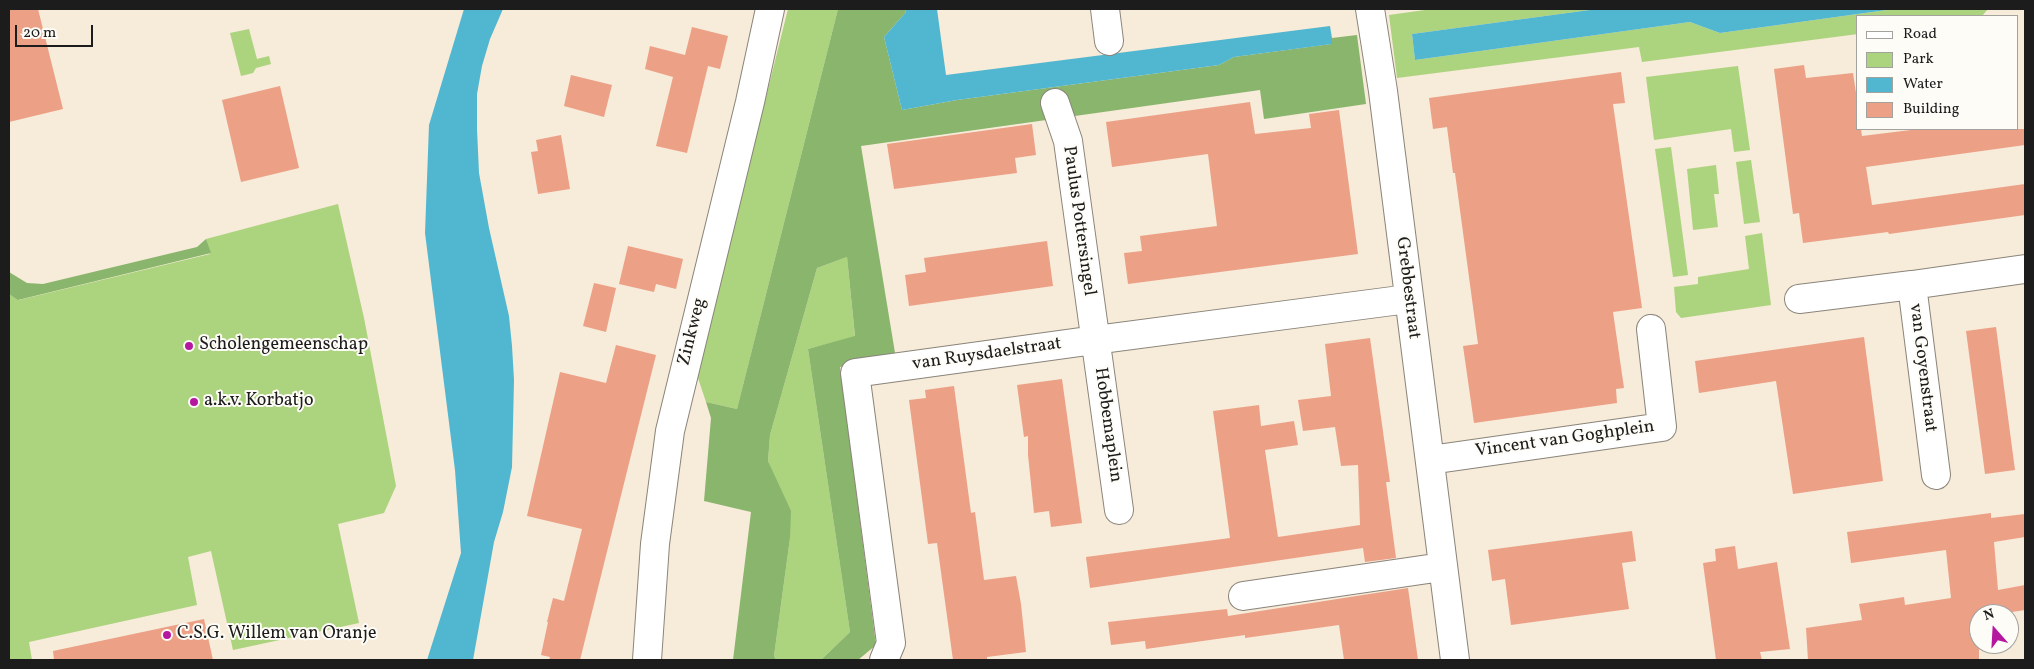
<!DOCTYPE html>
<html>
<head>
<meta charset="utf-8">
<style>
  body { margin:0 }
  #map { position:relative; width:2034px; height:669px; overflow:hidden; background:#f7ebd9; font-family:Vollkorn,serif }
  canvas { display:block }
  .frame { position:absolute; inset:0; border:10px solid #1c1c1c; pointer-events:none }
  .legend { position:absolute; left:1856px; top:15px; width:162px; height:115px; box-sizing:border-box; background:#fdfcf7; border:1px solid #a3a29f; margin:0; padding:6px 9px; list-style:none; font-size:15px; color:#1c1c1c }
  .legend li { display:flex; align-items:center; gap:10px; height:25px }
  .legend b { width:25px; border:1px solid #a3a29f }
  .north { position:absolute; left:1969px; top:604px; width:50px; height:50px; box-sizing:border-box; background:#fdfcf7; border:1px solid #a3a29f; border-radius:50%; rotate:341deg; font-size:14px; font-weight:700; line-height:20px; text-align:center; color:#1c1c1c }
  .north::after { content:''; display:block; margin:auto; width:18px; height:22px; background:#b5179e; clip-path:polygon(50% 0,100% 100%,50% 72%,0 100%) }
  .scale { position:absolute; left:15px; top:25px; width:78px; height:22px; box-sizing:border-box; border:2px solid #1c1c1c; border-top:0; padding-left:6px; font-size:15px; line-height:18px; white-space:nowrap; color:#1c1c1c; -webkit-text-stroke:4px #fdfcf7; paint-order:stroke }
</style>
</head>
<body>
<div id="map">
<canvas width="2034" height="669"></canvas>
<div class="frame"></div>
<ul class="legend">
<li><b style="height:6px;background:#fff"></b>Road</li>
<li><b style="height:14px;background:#acd37d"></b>Park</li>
<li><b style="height:14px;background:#51b6cf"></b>Water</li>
<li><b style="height:14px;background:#eca086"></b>Building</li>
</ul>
<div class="north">N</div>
<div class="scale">20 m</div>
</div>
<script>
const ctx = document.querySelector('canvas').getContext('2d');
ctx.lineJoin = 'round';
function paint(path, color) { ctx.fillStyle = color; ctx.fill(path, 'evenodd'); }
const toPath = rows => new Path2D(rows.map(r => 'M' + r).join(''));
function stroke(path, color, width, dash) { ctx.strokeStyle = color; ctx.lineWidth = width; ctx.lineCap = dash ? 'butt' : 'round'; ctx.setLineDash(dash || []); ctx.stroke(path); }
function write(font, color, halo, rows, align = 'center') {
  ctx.font = font + ' Vollkorn,serif'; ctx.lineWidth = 4; ctx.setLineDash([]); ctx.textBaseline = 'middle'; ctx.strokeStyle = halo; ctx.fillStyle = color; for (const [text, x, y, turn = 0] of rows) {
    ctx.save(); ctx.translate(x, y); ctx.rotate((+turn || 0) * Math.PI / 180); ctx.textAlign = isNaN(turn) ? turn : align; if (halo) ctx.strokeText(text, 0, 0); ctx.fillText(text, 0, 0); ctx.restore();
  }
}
paint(toPath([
  [788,9,838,9,737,409,706,402,698,378,700,361],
  [1432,9,1597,9,1412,34,1415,60,1690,22,1720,33,1894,9,1988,9,1982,16,1858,16,1858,34,1642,62,1639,47,1397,78,1389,15],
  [249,29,257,59,269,56,271,64,256,68,253,73,241,76,230,33],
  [1738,66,1750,150,1734,152,1731,129,1654,140,1646,77],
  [1671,147,1688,275,1673,277,1655,149],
  [1751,160,1760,222,1744,224,1736,162],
  [1716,165,1719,194,1714,194,1718,227,1693,230,1687,169],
  [338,204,364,318,396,486,384,513,338,524,359,623,233,650,211,551,188,557,197,605,29,642,32,660,9,660,9,294,19,300,210,254,206,239],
  [1762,233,1771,305,1681,318,1676,312,1674,287,1698,284,1698,277,1749,269,1745,236],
  [847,257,855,337,808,349,850,632,821,660,776,660,774,656,790,538,777,483,768,461,770,435,817,268]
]), '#acd37d');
paint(toPath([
  [838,9,905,9,906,12,884,37,902,110,957,100,1219,65,1234,57,1331,44,1332,38,1357,35,1366,104,1264,119,1260,90,861,146,896,359,840,367,876,645,858,660,821,660,850,632,808,349,855,336,847,257,817,268,770,435,768,461,791,511,790,538,774,656,776,660,733,660,751,512,704,501,711,418,706,402,737,409],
  [206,239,211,253,18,300,9,294,9,272,27,283,43,284,197,247]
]), '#89b56c');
paint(toPath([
  [464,9,503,9,490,39,482,66,477,94,477,129,479,173,489,228,509,316,512,346,514,380,512,467,503,512,494,542,473,660,427,660,461,553,455,470,425,233,429,125],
  [905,9,937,9,946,75,1330,26,1332,38,1332,44,1234,57,1219,65,957,100,902,110,884,37,906,12],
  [1597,9,1894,9,1720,33,1690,22,1415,60,1412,34]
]), '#51b6cf');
paint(toPath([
  [9,9,38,9,63,109,9,122],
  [692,27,728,36,720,69,708,66,687,153,656,146,673,77,645,69,650,46,685,55],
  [1804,65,1806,78,1853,73,1858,106,1858,129,1861,129,1862,136,1919,129,2025,129,2025,145,1866,167,1872,205,2025,184,2025,215,1889,234,1888,232,1803,243,1799,213,1793,214,1774,69],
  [1621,72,1625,103,1613,104,1642,308,1613,312,1624,388,1616,389,1617,403,1474,423,1463,346,1478,344,1455,173,1453,173,1447,127,1433,129,1429,98],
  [571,75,612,85,604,117,564,106],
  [280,86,299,168,241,182,222,100],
  [1250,102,1255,134,1311,128,1309,114,1339,110,1358,254,1128,284,1124,253,1142,251,1140,236,1217,226,1208,154,1112,167,1106,122],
  [1032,124,1036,155,1015,158,1017,173,894,189,887,144],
  [561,135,570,189,538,194,531,152,538,151,536,140],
  [1047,241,1053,286,909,306,905,275,926,272,924,258],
  [628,246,683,259,676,289,656,284,654,292,619,284],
  [594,283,616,288,606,332,583,326],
  [1996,327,2015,470,1985,474,1966,331],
  [1864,337,1883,481,1793,494,1776,381,1699,393,1695,361],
  [1370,338,1390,482,1386,482,1396,558,1365,562,1363,548,1090,588,1086,557,1230,538,1213,411,1259,405,1261,426,1294,421,1298,445,1265,450,1278,537,1360,525,1358,465,1341,466,1335,427,1303,431,1298,400,1331,396,1325,344],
  [616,345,656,355,580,660,549,660,550,657,541,655,548,622,547,622,553,598,564,601,582,529,527,516,560,372,606,383],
  [1062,379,1082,523,1051,527,1049,511,1034,513,1028,455,1028,436,1024,437,1017,385],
  [954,386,971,513,975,512,984,580,1016,576,1021,604,1026,652,987,657,987,660,953,660,937,543,928,544,909,400,926,398,925,390],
  [1991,513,1991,518,2025,514,2025,537,1994,542,1998,590,2025,585,2025,610,1999,614,1979,614,1979,660,1808,660,1806,628,1862,620,1859,604,1904,597,1905,605,1951,598,1946,550,1851,563,1847,532],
  [1632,531,1636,561,1622,563,1629,609,1511,625,1505,579,1492,581,1488,550],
  [1735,546,1738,569,1777,562,1790,649,1760,652,1762,660,1716,660,1703,563,1716,561,1715,549],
  [1408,588,1418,660,1344,660,1339,625,1245,638,1245,635,1146,649,1145,641,1111,645,1108,622,1227,609,1228,616],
  [204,619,213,660,54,660,53,651]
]), '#eca086');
const minor = toPath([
  [1105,9,1109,41],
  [1370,9,1383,91,1455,660],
  [1055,103,1068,141,1119,510],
  [1799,299,1912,285],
  [1430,460,1662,427,1651,329],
  [1936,475,1912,285,2025,269],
  [1243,596,1442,567],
  [647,660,655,544,670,431,750,102,770,9],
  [884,660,891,643,855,373,1095,340,1408,299]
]);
stroke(minor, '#8a847a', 30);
stroke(minor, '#fff', 28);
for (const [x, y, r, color] of [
  [189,346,5,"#b5179e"],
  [194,402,5,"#b5179e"],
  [167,635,5,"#b5179e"]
]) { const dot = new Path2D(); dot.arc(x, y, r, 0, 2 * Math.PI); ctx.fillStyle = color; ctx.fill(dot); stroke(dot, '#fdfcf7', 2); }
write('18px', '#1c1c1c', '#fdfcf7', [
  ["Paulus Pottersingel",1078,221,82],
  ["Grebbestraat",1407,288,83],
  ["Zinkweg",693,332,-76],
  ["van Ruysdaelstraat",987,355,-8],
  ["van Goyenstraat",1922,368,83],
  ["Hobbemaplein",1107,425,82],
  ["Vincent van Goghplein",1565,440,-8]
]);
write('18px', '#1c1c1c', '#fdfcf7', [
  ["Scholengemeenschap",199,346],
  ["a.k.v. Korbatjo",204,402],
  ["C.S.G. Willem van Oranje",177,635]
], 'left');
</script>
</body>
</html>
